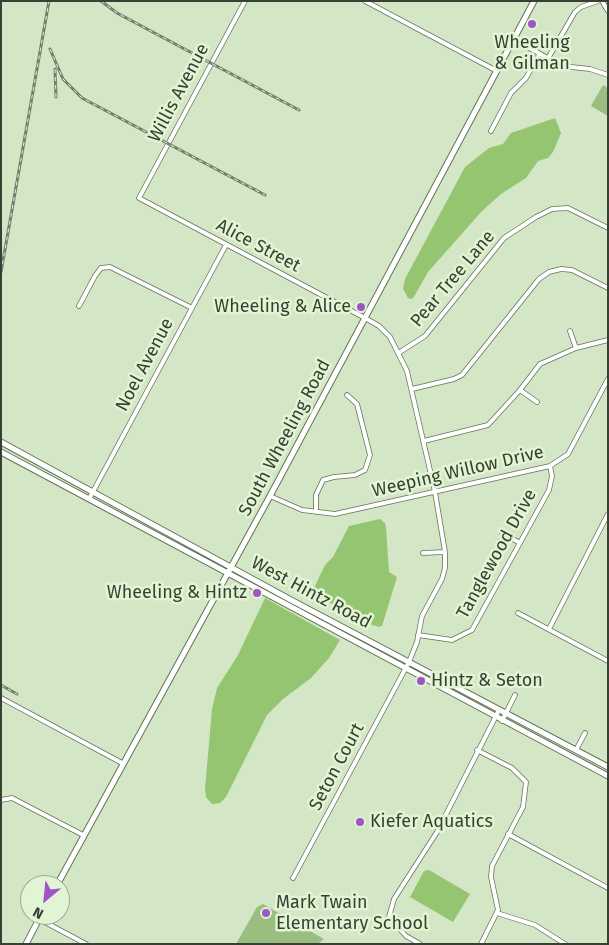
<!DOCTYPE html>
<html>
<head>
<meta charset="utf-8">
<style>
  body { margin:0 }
  #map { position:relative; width:609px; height:945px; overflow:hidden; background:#d3e6c6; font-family:"Fira Sans",sans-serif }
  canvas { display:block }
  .frame { position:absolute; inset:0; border:2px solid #384033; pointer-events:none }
  .north { position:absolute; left:20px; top:875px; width:50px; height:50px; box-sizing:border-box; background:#e1f4d3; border:1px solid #9dac93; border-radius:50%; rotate:208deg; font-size:14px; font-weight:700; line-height:20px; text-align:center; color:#384033 }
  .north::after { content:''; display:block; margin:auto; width:18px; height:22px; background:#a055c7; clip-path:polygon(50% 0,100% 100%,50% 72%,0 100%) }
</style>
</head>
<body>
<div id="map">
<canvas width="609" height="945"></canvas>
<div class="frame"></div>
<div class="north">N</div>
</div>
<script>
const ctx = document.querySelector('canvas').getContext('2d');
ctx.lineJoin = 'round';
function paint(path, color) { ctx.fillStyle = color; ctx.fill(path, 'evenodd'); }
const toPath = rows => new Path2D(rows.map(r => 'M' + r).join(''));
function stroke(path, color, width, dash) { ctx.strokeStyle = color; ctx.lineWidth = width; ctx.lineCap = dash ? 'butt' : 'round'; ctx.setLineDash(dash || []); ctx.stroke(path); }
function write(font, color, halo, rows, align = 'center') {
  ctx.font = font + ' "Fira Sans",sans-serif'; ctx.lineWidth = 5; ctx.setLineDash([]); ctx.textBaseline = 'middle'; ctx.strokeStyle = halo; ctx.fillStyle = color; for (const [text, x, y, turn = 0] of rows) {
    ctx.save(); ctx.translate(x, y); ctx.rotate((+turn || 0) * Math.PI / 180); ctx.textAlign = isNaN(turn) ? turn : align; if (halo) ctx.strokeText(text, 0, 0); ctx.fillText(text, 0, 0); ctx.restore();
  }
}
paint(toPath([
  [603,85,608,88,608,116,591,106],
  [263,904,324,939,318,944,236,944,257,907]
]), '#9abd80');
paint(toPath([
  [555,118,561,133,553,152,548,158,538,161,526,178,501,194,482,211,428,272,415,295,412,299,408,298,403,289,405,279,465,167,489,148,503,144,511,133],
  [380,519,385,523,386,528,389,572,397,577,382,626,379,627,363,622,327,601,314,588,325,565,333,557,349,526],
  [265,598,340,640,329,658,311,678,283,699,267,715,226,797,220,803,212,804,206,797,205,789,212,709,217,688,238,655],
  [429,870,470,894,453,922,410,897,424,871]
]), '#95c570');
const minor = toPath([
  [245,1,139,198,365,318,379,326,390,337,407,371,435,492,445,552,445,568,442,579,422,616,417,642,409,662,293,878],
  [365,1,497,71],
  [602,1,608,11],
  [513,39,562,66,590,69,608,75],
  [547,60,575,12,581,7,598,1],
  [491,131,511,93,526,78,539,55],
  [79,306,95,276,101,268,110,267,192,308],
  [570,331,576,348],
  [400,352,425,336,504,238,536,217,552,209,568,208,608,228],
  [412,389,454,379,462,375,539,279,549,272,561,269,572,270,608,288],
  [520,390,537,402],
  [424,441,488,425,520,390,540,364,576,348,608,340],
  [270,496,302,510,335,514,550,466,568,454,608,379],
  [89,499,226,245],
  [316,512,316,495,323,480,334,477,355,475,365,470,370,455,357,404,347,395],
  [502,533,520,543],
  [423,553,445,552],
  [518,613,608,661],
  [549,629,608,514],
  [418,635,452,640,472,630,549,490,552,476,550,466],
  [1,698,122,763],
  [502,721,515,695],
  [477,750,512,768,526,782,523,807,492,866,491,877,498,910,481,944],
  [576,750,585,733],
  [1,800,12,798,83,835],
  [508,834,608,888],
  [497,913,535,925,565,944],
  [39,919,86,944],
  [420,944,406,936,389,917,394,899,437,832,499,710]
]);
const secondary = toPath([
  [1,442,291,600,608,767],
  [1,452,608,776],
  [57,885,270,496,534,1],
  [26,944,41,915]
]);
stroke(minor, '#627356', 5.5);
stroke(secondary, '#627356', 7);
stroke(minor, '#fff', 4);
stroke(secondary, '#fff', 5);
const rail = toPath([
  [101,1,117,13,299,110],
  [50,49,63,79,82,98,265,195],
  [55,69,56,97],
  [1,272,49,1],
  [1,685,17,694]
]);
stroke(rail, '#737f6b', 3);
stroke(rail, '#e1f4d3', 1, [4]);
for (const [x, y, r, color] of [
  [532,24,5,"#a055c7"],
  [361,307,5,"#a055c7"],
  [257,593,5,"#a055c7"],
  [421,681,5,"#a055c7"],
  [360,822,5,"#a055c7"],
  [266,913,5,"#a055c7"]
]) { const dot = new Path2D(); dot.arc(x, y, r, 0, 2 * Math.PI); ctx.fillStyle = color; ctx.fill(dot); stroke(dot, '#e1f4d3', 2); }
write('18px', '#384033', '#e1f4d3', [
  ["Wheeling",532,43,"center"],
  ["& Gilman",532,64,"center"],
  ["Wheeling & Alice",351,307,"right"],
  ["Wheeling & Hintz",247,593,"right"],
  ["Hintz & Seton",431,681],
  ["Kiefer Aquatics",370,822],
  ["Mark Twain",276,903],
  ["Elementary School",276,924]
], 'left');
write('18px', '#384033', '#e1f4d3', [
  ["Willis Avenue",179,93,-62],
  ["Alice Street",258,246,28],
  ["Pear Tree Lane",453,279,-50],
  ["Noel Avenue",145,365,-62],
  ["South Wheeling Road",285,438,-62],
  ["Weeping Willow Drive",458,472,-13],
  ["Tanglewood Drive",497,554,-61],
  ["West Hintz Road",311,593,28],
  ["Seton Court",337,767,-62]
]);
</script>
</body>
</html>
